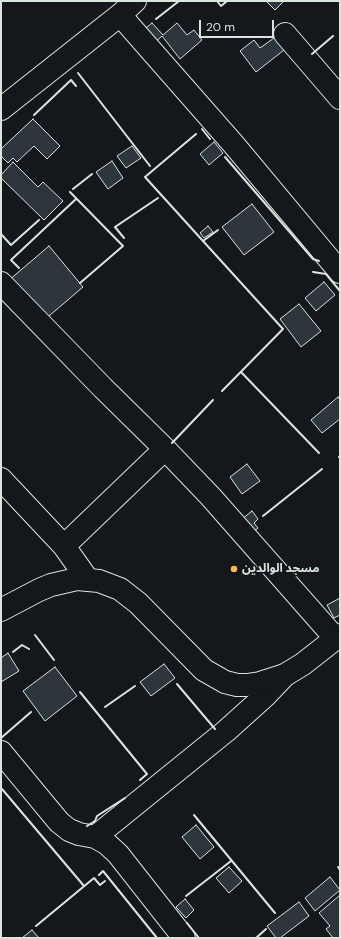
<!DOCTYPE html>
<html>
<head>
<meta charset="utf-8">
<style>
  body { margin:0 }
  #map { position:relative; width:341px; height:939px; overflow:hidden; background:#14181c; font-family:"DM Sans",sans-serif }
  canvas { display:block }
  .frame { position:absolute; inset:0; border:2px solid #d8e6dc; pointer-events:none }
  .scale { position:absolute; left:199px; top:20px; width:75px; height:18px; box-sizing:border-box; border:2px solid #d8e6dc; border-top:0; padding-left:5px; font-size:12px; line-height:14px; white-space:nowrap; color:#d8e6dc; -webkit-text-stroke:3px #14181c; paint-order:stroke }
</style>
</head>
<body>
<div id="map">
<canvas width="341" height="939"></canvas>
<div class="frame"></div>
<div class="scale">20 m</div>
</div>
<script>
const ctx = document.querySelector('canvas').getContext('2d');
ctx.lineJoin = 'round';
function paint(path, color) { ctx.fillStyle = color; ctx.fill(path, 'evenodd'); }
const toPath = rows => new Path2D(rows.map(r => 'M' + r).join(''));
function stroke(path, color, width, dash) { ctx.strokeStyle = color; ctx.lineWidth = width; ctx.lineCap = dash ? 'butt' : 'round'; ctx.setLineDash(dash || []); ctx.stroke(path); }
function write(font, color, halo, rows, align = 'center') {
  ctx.font = font + ' "DM Sans","Noto Sans Arabic",sans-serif'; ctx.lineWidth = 3; ctx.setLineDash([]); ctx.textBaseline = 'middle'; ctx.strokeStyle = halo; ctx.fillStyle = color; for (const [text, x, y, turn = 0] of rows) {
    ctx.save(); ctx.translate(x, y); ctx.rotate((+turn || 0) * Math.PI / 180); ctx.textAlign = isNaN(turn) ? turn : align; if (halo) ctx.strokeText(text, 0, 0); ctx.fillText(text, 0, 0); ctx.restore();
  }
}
const building = toPath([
  [266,1,283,1,283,2,275,10,266,1],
  [152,23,163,35,177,23,187,35,194,30,202,40,180,59,162,36,151,46,140,33,152,23],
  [274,38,284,50,256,72,240,51,254,40,260,48,274,38],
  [33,119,60,146,47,159,34,146,17,162,13,158,8,163,1,156,1,149,33,119],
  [214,142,223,153,209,165,200,154,214,142],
  [132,146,141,158,126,168,117,156,132,146],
  [112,161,123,178,108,189,96,172,112,161],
  [13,162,38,187,43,182,63,201,44,220,1,178,1,175,13,162],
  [252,204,274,232,244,255,222,227,252,204],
  [208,226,213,232,204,238,200,233,208,226],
  [49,246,83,287,42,322,8,281,49,246],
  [324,282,335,295,316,311,305,298,324,282],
  [299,304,321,331,301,347,280,319,299,304],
  [338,397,340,400,340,419,322,433,311,420,338,397],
  [247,464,260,481,242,494,230,477,247,464],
  [252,511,258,519,254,523,258,528,252,533,241,520,252,511],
  [340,598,340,615,334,618,327,605,340,598],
  [8,653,19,671,1,682,1,658,8,653],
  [164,664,175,678,151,696,140,682,164,664],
  [55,667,77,696,45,721,23,691,55,667],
  [196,825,214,847,200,859,182,837,196,825],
  [229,867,242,881,229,893,216,878,229,867],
  [330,877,340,890,315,911,305,898,330,877],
  [340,895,340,938,333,938,326,929,330,926,319,913,340,895],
  [185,899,194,910,186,918,176,907,185,899],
  [299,902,309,916,280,938,276,938,267,926,299,902],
  [32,930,39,938,22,938,32,930]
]);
paint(building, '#2c363c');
stroke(building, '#d8e6dc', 1);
const minor = toPath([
  [120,15,235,146,340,272],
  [285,34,340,98],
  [1,109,120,15,135,1],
  [1,283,103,388,165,449,64,546],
  [165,449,211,497,336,639],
  [1,479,64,546,88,580],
  [1,752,59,822,69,830,79,834,95,837,106,843,118,854,184,938],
  [95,837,226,731,266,695,285,675]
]);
const tertiary = toPath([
  [1,610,39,590,51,585,77,579,99,581,120,589,138,603,204,670,225,682,237,685,247,685,260,683,285,675,303,664,340,635]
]);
stroke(minor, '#d8e6dc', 24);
stroke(tertiary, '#d8e6dc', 24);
stroke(minor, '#14181c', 22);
stroke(tertiary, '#14181c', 22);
stroke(toPath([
  [217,1,221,6,227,1],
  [156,19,179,1],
  [312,54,333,36],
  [78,73,150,166],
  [34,115,71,80,76,86],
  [202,129,210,139],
  [196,134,145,177,203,241,218,230],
  [225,157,313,259,319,261],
  [73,189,92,174],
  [70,192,123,246,80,283],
  [1,234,11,245,39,220],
  [124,238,115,227,158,198],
  [203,241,283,329,222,391],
  [19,268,11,260,76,199],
  [313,272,326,274,340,291],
  [241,372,319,453],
  [172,443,213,400],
  [339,457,340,456],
  [263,516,322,469],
  [35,635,54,660],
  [13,652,22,645,29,649],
  [177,684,215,729],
  [80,692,147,774,140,780],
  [105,707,135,686],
  [1,738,31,712],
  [2,789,84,886],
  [194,815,275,913],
  [87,826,95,821,97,816,125,798],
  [338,867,340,870],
  [99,875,103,871,157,938],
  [186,896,231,861],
  [187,923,199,938],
  [36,926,94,878,100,885,105,881],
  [256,938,266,929]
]), '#d8e6dc', 2);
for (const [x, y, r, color] of [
  [234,569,4,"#ffb74d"]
]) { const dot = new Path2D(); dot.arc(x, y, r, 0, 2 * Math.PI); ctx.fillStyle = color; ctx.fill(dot); stroke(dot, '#14181c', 1.5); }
write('bold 12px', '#d8e6dc', '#14181c', [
  ["مسجد الوالدين",242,569]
], 'left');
</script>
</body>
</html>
